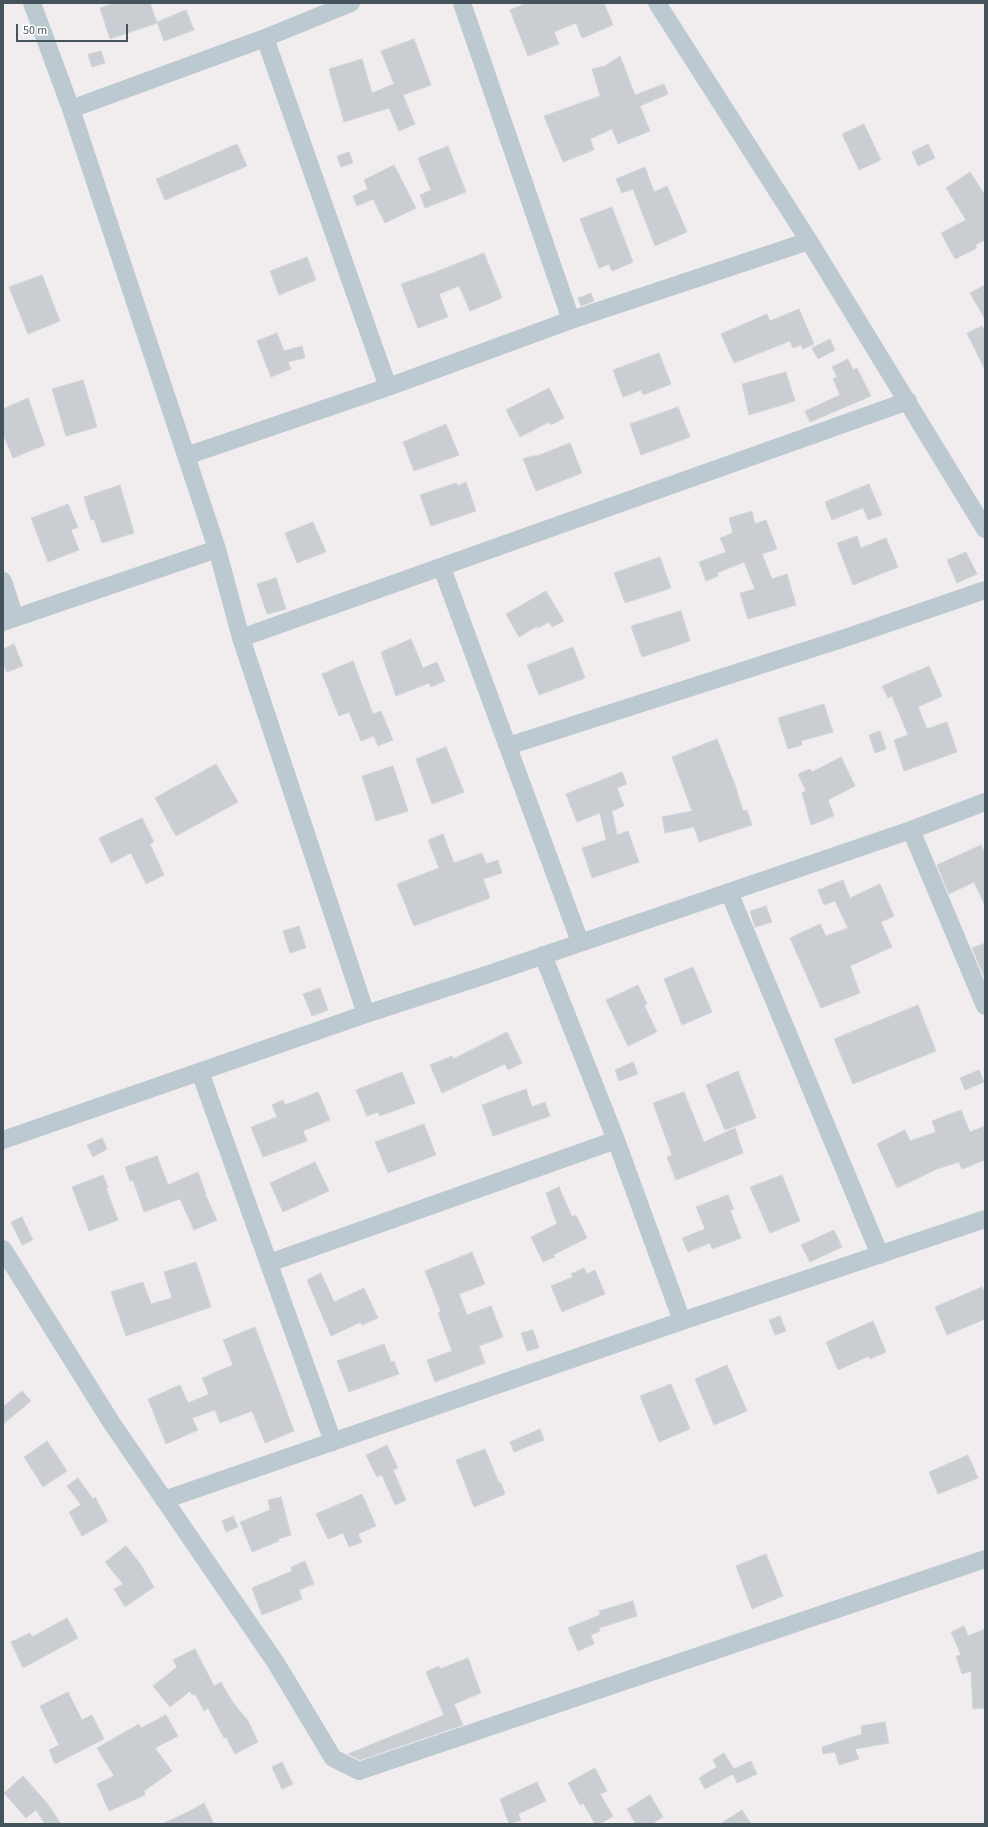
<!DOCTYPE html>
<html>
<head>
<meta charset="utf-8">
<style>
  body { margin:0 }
  #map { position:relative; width:988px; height:1827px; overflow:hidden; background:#f1edee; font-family:"Source Sans 3",sans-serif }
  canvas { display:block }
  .frame { position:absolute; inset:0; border:4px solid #45535c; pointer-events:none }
  .scale { position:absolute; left:16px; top:24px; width:112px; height:18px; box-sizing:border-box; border:2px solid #45535c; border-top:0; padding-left:5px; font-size:12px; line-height:14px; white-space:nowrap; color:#45535c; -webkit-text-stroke:3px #fff; paint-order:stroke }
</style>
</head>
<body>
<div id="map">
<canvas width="988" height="1827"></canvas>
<div class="frame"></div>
<div class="scale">50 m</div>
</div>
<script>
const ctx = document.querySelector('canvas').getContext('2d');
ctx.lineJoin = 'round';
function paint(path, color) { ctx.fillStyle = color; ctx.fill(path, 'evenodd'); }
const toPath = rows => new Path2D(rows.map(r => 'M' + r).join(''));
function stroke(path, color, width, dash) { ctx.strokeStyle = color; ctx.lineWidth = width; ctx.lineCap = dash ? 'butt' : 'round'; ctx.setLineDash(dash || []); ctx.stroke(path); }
const building = toPath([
  [115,3,150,3,157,23,110,39,100,8,115,3],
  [527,3,604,3,613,25,582,38,576,23,554,32,559,44,528,56,510,10,527,3],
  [186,10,194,30,164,41,157,22,186,10],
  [414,39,431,85,403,95,415,124,399,131,389,108,344,122,329,69,362,59,372,93,394,84,381,51,414,39],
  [101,51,105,63,92,67,88,54,101,51],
  [620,56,635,95,664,84,668,94,640,106,650,131,618,144,612,129,590,139,594,150,563,162,544,116,600,96,592,69,605,66,620,56],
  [864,124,881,160,859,170,842,134,864,124],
  [237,144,247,166,165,200,156,179,237,144],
  [928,144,935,158,918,166,912,152,928,144],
  [448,146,466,192,425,208,420,195,431,190,418,158,448,146],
  [349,152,353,163,341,167,337,156,349,152],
  [394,165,416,208,385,223,373,199,357,206,353,196,368,189,364,180,394,165],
  [645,167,654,192,667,186,687,232,655,246,633,189,622,193,616,179,645,167],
  [970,172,985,195,985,240,975,245,977,248,955,259,941,233,966,220,946,188,970,172],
  [612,207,633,262,612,271,609,264,599,268,580,219,612,207],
  [484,253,502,298,470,311,459,286,439,294,448,317,418,328,401,284,433,273,484,253],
  [307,257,316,280,279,295,270,271,307,257],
  [42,275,60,321,28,334,9,287,42,275],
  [985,285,985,319,970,293,985,285],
  [591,293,594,301,581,306,578,298,591,293],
  [799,309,814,344,803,349,801,345,793,348,790,341,734,363,721,334,767,314,770,321,799,309],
  [982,326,985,332,985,370,967,333,982,326],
  [277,333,284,351,302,346,305,358,288,362,291,369,271,377,257,341,277,333],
  [830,339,835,350,818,359,812,348,830,339],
  [659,353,671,384,643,395,641,390,623,397,613,370,659,353],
  [848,359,853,370,857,368,871,396,810,422,805,411,840,395,833,379,837,377,832,367,848,359],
  [786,372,795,401,749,415,742,384,786,372],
  [83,380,97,427,66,436,52,389,83,380],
  [549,388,564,418,551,425,549,422,520,437,506,410,549,388],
  [28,398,45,445,13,458,3,434,3,409,28,398],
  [678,407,690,437,641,455,630,424,678,407],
  [446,424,459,455,414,471,403,442,446,424],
  [570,443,582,473,536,491,523,459,532,456,537,456,570,443],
  [466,482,476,511,431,526,420,495,456,483,458,486,466,482],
  [869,484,882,515,868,520,863,508,832,520,825,502,869,484],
  [120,485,134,533,102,543,94,519,91,520,84,497,120,485],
  [68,504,78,527,71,530,79,550,48,562,31,518,68,504],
  [752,511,755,524,766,520,777,549,762,554,772,579,787,574,796,605,748,619,740,593,755,589,744,562,717,573,718,576,706,581,699,562,726,552,720,538,733,533,729,518,752,511],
  [313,522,326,552,297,563,285,533,313,522],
  [857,536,861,548,886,538,898,567,853,585,837,543,857,536],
  [966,552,977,574,957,583,947,560,966,552],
  [660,557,671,588,625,603,614,573,660,557],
  [276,578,286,609,267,614,257,584,276,578],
  [546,591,564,621,552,627,549,622,538,628,537,626,519,637,506,614,546,591],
  [681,611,690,641,642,657,631,626,681,611],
  [411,639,423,668,437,662,445,681,431,687,429,683,396,696,381,652,411,639],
  [14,644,23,666,7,672,3,664,3,649,14,644],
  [573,647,585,678,539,695,527,665,573,647],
  [353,661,373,714,381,711,393,740,378,746,374,736,361,741,349,712,339,716,322,674,353,661],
  [929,666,942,696,918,707,927,729,947,722,957,752,904,771,894,740,908,735,892,696,888,698,882,686,929,666],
  [824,704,833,732,801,741,802,745,788,749,778,718,824,704],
  [880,731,886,749,875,753,869,735,880,731],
  [717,739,735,785,743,811,747,810,752,825,699,842,694,827,665,833,662,817,692,811,672,757,717,739],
  [446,747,464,792,432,804,416,759,446,747],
  [841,757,855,786,828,800,834,816,811,825,802,793,806,791,798,774,810,769,812,772,841,757],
  [216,764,238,802,176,836,155,798,216,764],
  [393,766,408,811,376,821,362,776,393,766],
  [622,772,627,784,617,788,624,806,612,811,617,835,628,831,639,862,592,878,582,848,606,840,600,813,577,822,566,794,622,772],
  [142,818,154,842,150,844,164,875,146,884,131,853,111,863,99,838,142,818],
  [443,834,454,863,482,853,486,864,498,860,502,873,483,879,490,898,414,926,397,884,439,868,428,840,443,834],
  [981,845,985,853,985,906,974,882,949,894,937,865,981,845],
  [843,880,850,898,880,884,894,916,881,922,892,947,850,966,860,993,821,1008,790,938,820,924,826,936,848,928,835,901,824,905,818,890,843,880],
  [766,906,772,922,755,927,750,911,766,906],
  [299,926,306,948,290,953,283,931,299,926],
  [985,943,985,979,972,948,985,943],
  [693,967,712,1012,682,1025,664,979,693,967],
  [638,985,647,1004,644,1005,657,1032,628,1046,606,1000,638,985],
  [320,988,328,1010,312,1016,303,994,320,988],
  [918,1005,936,1051,853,1084,834,1039,918,1005],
  [507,1032,522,1063,508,1070,505,1064,442,1093,430,1065,452,1056,453,1059,507,1032],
  [633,1062,638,1074,619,1081,615,1070,633,1062],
  [979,1070,984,1082,965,1090,960,1078,979,1070],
  [738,1071,756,1118,725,1130,706,1085,738,1071],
  [402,1072,415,1103,380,1116,378,1112,367,1116,356,1090,402,1072],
  [526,1089,532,1107,545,1102,550,1116,493,1136,482,1105,526,1089],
  [318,1092,330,1120,303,1131,307,1141,263,1157,251,1127,277,1117,272,1105,283,1100,285,1105,318,1092],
  [684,1092,704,1142,735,1128,743,1153,676,1180,667,1157,672,1155,653,1103,684,1092],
  [961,1110,970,1132,985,1126,985,1160,962,1169,959,1162,937,1169,897,1188,877,1144,905,1130,910,1141,936,1132,932,1121,961,1110],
  [424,1124,436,1155,388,1173,375,1142,424,1124],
  [102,1138,107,1149,93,1157,87,1145,102,1138],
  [157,1156,168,1185,198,1172,206,1194,205,1194,217,1220,194,1230,180,1199,144,1212,133,1180,130,1181,125,1167,157,1156],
  [315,1162,329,1191,283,1212,270,1183,315,1162],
  [103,1175,108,1187,106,1188,118,1220,89,1231,72,1187,103,1175],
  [782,1175,800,1221,770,1233,750,1187,782,1175],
  [559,1187,572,1217,576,1215,587,1238,553,1255,555,1257,543,1262,531,1237,557,1224,546,1193,559,1187],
  [728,1195,734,1209,730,1210,741,1238,712,1249,710,1243,688,1252,682,1238,705,1229,696,1207,728,1195],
  [22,1217,33,1240,22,1245,11,1222,22,1217],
  [834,1230,842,1247,810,1262,801,1245,834,1230],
  [472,1252,485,1284,459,1294,467,1315,491,1306,503,1337,479,1346,485,1363,435,1382,427,1360,452,1351,438,1313,441,1312,425,1271,472,1252],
  [196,1262,211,1307,126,1336,111,1292,143,1282,151,1304,172,1298,164,1272,196,1262],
  [584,1268,587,1274,595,1270,605,1294,562,1312,551,1286,573,1277,571,1274,584,1268],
  [321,1273,334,1302,364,1288,378,1318,362,1325,361,1322,331,1336,307,1280,321,1273],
  [982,1287,985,1295,985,1319,947,1335,935,1307,982,1287],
  [780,1316,786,1331,775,1335,769,1320,780,1316],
  [873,1321,886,1352,870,1359,869,1356,838,1370,826,1342,873,1321],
  [255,1327,294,1431,265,1443,252,1411,220,1423,215,1410,192,1418,198,1430,166,1444,148,1399,180,1385,188,1403,209,1394,202,1378,233,1365,223,1340,255,1327],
  [533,1330,539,1348,527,1351,521,1333,533,1330],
  [384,1344,391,1362,394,1361,399,1374,349,1392,337,1361,384,1344],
  [727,1365,747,1411,714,1425,695,1379,727,1365],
  [671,1384,690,1429,659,1442,640,1396,671,1384],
  [22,1391,31,1401,3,1424,3,1407,22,1391],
  [540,1429,544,1440,514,1452,510,1442,540,1429],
  [47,1441,67,1471,43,1487,24,1457,47,1441],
  [387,1445,398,1468,393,1470,406,1500,395,1505,382,1475,377,1477,366,1455,387,1445],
  [485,1449,499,1483,501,1483,505,1494,474,1507,456,1460,485,1449],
  [968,1455,978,1478,938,1494,929,1472,968,1455],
  [78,1478,93,1499,95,1497,108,1521,82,1536,69,1512,81,1505,67,1486,78,1478],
  [362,1494,376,1526,358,1534,362,1542,349,1547,343,1533,328,1539,316,1514,362,1494],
  [281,1497,291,1535,278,1539,279,1541,252,1552,240,1522,270,1510,268,1500,281,1497],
  [233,1516,238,1527,226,1532,222,1521,233,1516],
  [126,1546,141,1565,154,1587,125,1607,114,1589,123,1584,105,1562,126,1546],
  [766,1554,783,1596,752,1609,736,1566,766,1554],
  [305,1561,314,1584,299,1590,302,1599,262,1615,252,1588,292,1571,291,1567,305,1561],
  [633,1601,637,1616,599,1628,600,1631,591,1635,594,1644,578,1651,568,1628,600,1615,599,1611,633,1601],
  [67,1618,78,1638,23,1668,11,1642,30,1633,32,1637,67,1618],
  [964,1626,968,1636,985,1629,985,1708,973,1709,971,1671,962,1674,956,1656,961,1655,951,1632,964,1626],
  [195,1649,214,1686,221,1682,232,1701,248,1721,258,1742,235,1754,226,1737,224,1738,208,1708,204,1711,195,1694,192,1695,190,1691,170,1707,153,1686,177,1667,173,1660,195,1649],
  [468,1658,481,1693,454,1704,463,1725,360,1760,348,1754,444,1715,426,1672,439,1666,440,1669,468,1658],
  [68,1692,82,1720,92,1715,104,1739,55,1764,49,1750,59,1745,40,1706,68,1692],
  [166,1715,178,1736,155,1748,172,1771,144,1791,145,1795,109,1811,97,1784,114,1776,97,1748,139,1724,141,1728,166,1715],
  [885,1722,889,1743,855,1749,859,1759,839,1765,835,1752,823,1754,822,1747,862,1734,861,1726,885,1722],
  [724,1753,734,1769,751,1761,757,1774,737,1783,733,1774,705,1789,699,1778,717,1767,713,1760,724,1753],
  [282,1762,293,1784,282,1789,272,1767,282,1762],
  [595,1768,607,1791,600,1794,613,1816,600,1824,595,1824,583,1803,580,1805,568,1783,595,1768],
  [23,1776,47,1803,61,1824,45,1824,36,1810,26,1818,4,1793,23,1776],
  [537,1782,546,1801,518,1814,521,1820,509,1824,500,1799,537,1782],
  [650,1795,663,1817,652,1824,636,1824,627,1809,650,1795],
  [204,1803,214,1824,162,1824,188,1812,204,1803],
  [742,1810,751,1824,720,1824,742,1810]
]);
paint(building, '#caced3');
stroke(building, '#d1d4da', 1);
stroke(toPath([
  [32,3,71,109,217,549,241,638,366,1014],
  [462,3,571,320],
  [657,3,809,241,985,529],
  [265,38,388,387],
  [71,109,265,38,351,3],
  [186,456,388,387,571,320,809,241],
  [442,568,580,942],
  [3,581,15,618],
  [3,622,217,549],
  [241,638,908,401],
  [508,746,845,638,985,590],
  [911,830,985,1006],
  [729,892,880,1255],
  [543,955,616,1140,682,1321],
  [200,1072,333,1442],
  [3,1140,366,1014,489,974,911,830,985,802],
  [3,1249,111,1422,276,1663,333,1758,359,1771,985,1559],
  [269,1263,616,1140],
  [164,1500,682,1321,985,1219]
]), '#bdc9d1', 18);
</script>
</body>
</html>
